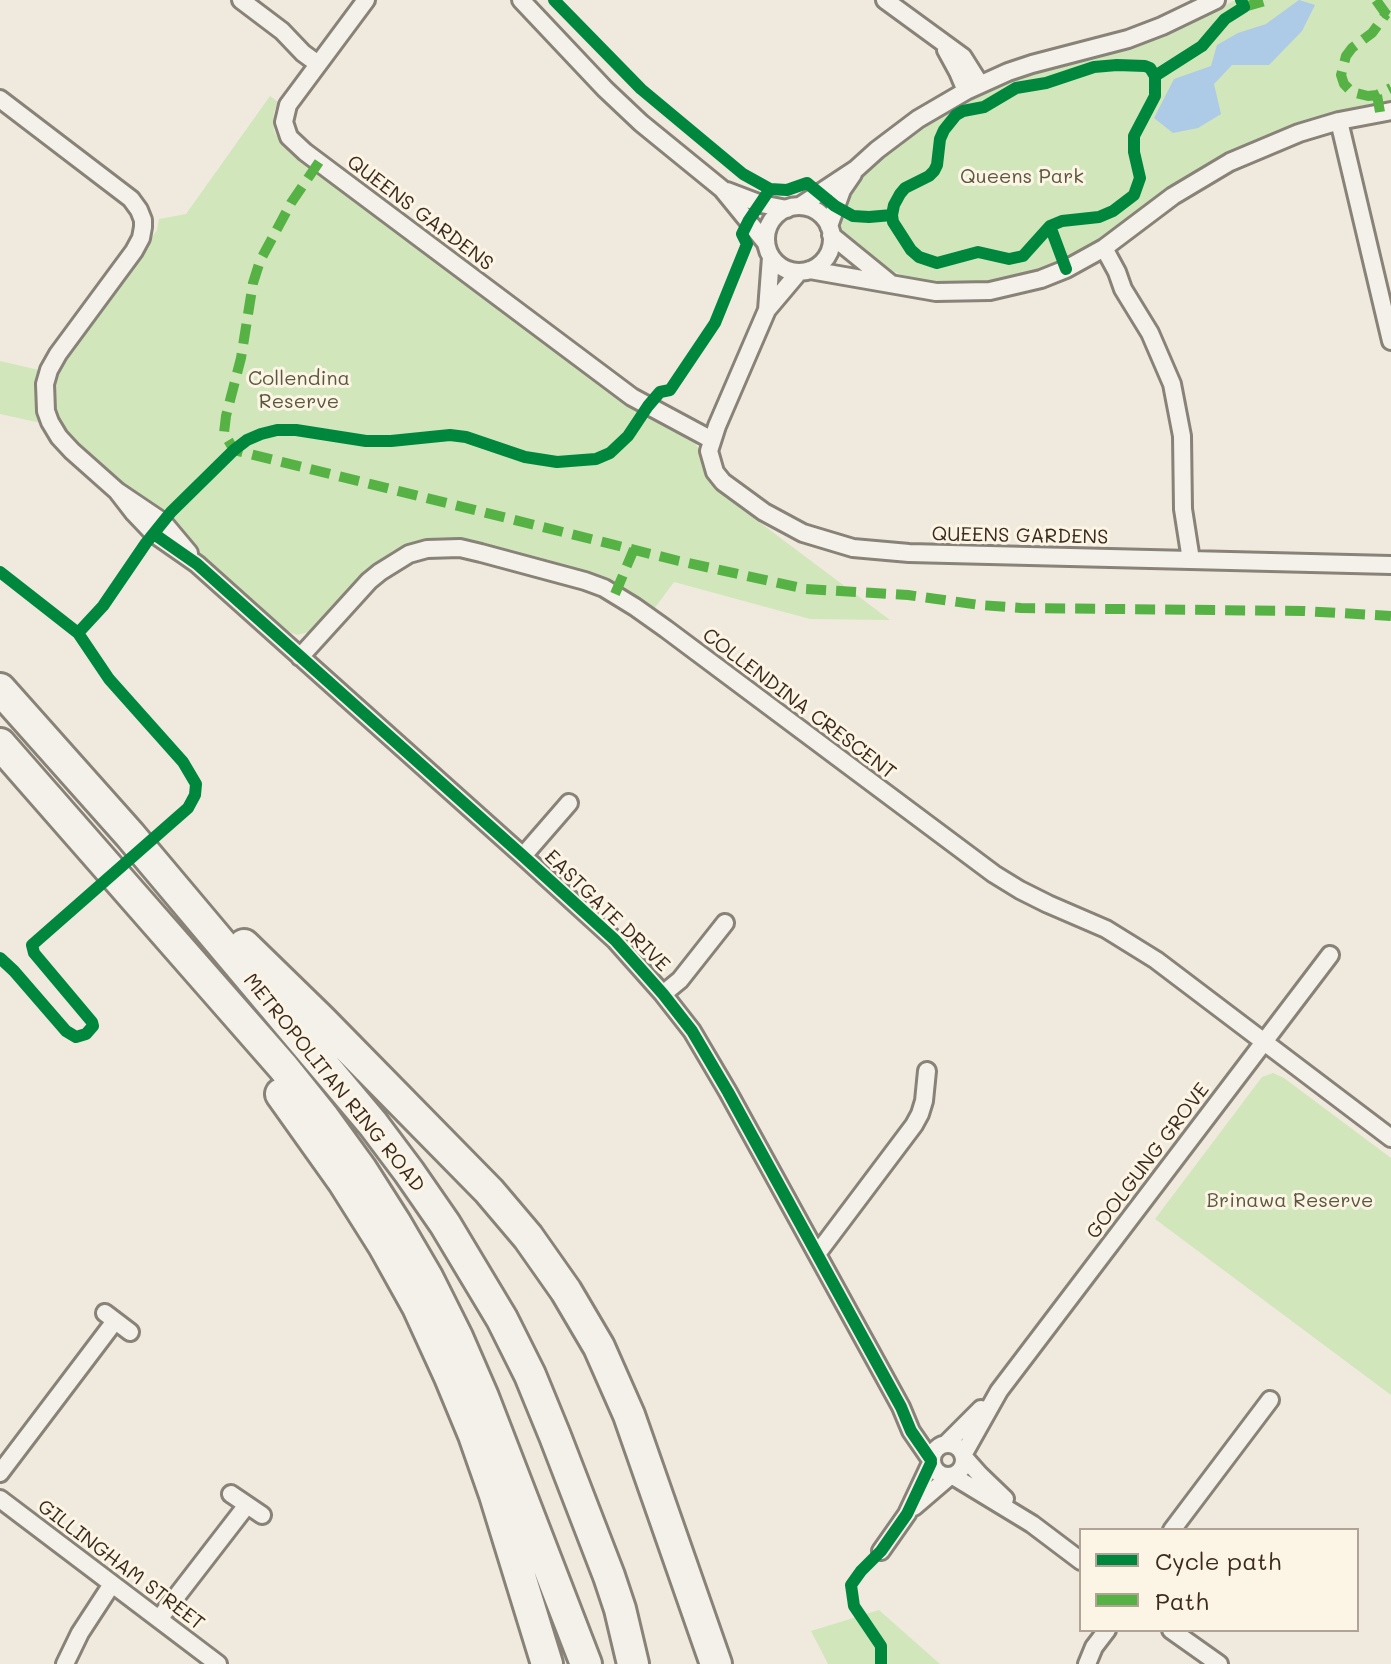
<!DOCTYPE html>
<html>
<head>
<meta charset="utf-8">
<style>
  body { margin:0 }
  #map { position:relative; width:1391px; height:1664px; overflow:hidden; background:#f0eade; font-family:Mali,sans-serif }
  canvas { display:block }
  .legend { position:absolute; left:1079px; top:1528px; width:280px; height:104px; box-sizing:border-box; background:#fcf5e5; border:2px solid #afa495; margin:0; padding:10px 14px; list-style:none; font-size:24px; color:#3b2a1e }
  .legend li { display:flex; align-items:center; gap:16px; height:40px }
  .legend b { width:40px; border:2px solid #afa495 }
</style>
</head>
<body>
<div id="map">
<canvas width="1391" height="1664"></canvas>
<ul class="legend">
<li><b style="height:10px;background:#00873e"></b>Cycle path</li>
<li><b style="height:10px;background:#57b245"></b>Path</li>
</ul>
</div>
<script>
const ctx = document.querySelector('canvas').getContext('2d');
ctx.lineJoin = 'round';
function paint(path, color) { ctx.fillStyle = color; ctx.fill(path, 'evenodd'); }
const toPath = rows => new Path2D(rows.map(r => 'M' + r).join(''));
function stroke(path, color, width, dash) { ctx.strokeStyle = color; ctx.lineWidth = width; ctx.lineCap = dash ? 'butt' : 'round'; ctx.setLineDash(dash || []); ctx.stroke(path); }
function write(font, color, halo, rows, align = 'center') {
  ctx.font = font + ' Mali,sans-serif'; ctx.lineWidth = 6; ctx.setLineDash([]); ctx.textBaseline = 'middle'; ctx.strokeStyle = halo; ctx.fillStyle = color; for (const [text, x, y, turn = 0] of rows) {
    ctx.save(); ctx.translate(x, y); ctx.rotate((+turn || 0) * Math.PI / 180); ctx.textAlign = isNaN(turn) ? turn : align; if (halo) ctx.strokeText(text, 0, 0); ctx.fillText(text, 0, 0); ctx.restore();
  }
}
paint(toPath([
  [1235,0,1391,0,1391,103,1336,112,1303,122,1269,134,1235,149,1173,184,1111,232,1086,248,1057,263,1031,273,1003,279,974,283,948,283,924,281,902,275,882,267,838,233,836,225,842,201,857,180,901,142,962,103,1025,75,1060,65,1101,56,1143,43,1188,25],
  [270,96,278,102,274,112,273,120,274,131,282,146,632,408,691,437,699,449,705,474,719,492,890,620,810,619,674,582,654,609,622,587,591,573,475,541,452,538,423,540,393,551,368,569,309,632,297,635,285,630,77,444,64,429,59,421,53,397,56,376,66,357,157,230,159,219,186,214],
  [0,361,39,370,36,397,41,423,0,414],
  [1273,1073,1284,1078,1391,1158,1391,1395,1155,1219,1262,1077],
  [879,1610,940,1664,828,1664,811,1631]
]), '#d1e6bb');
paint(toPath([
  [1299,0,1315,5,1302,31,1269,65,1232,65,1214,84,1221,114,1198,128,1173,133,1154,118,1174,79,1211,66,1217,45,1238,33,1266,24]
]), '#adcae6');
const street = toPath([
  [241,0,282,31,303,53,318,64],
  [366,0,288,105,284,122,289,137,305,152,632,397,712,440],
  [521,0,605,89,641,123,722,189,766,243],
  [885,0,963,57,980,84],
  [946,50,958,72,966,91],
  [0,99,131,199,139,210,143,220,143,227,141,238,134,251,58,354,49,370,45,384,46,411,50,422,59,437,72,451,117,491,163,522,189,553],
  [1339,121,1391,341],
  [727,191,761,204,787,209],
  [800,206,856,169,877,150,918,119,966,91,1008,72,1032,64,1128,39,1162,26,1216,0],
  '766 239a33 33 0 1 1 66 0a33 33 0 1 1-66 0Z',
  [829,226,842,190,853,174],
  [831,235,890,283],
  [1104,248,1117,272,1123,289,1150,333,1172,384,1182,436,1183,509,1191,560],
  [810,270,936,292,990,291,1041,279,1066,269,1104,248,1173,196,1230,162,1299,133,1339,121,1391,111],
  [799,272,767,310,717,426,709,451,715,472,723,482,764,512,803,533,853,548,909,553,1391,565],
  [767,310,771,257],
  [117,491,134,513,154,534,197,564,523,856,615,940,663,994,692,1031,728,1092,901,1407,911,1431,931,1460],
  [300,657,369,581,380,572,409,554,427,549,460,548,481,553,585,581,604,588,635,607,666,629,994,874,1020,890,1048,904,1106,929,1156,960,1391,1138],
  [523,856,569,803],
  [663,994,680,980,725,923],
  [817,1254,914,1125,920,1114,924,1101,927,1071],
  [105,1313,130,1332],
  '932 1460a16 16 0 1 1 32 0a16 16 0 1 1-32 0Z',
  [946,1444,981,1409],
  [963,1455,999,1391,1330,955],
  [964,1457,980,1475,1005,1499],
  [0,1473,115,1321],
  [953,1476,1032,1524,1081,1561],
  [231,1494,262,1515],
  [0,1499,218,1664],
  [914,1507,949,1477],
  [1172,1530,1270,1400],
  [881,1551,907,1514,931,1463],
  [159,1619,247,1505],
  [1171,1630,1219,1664],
  [65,1664,80,1633,112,1584],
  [1087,1664,1094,1647,1107,1630]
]);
const highway = toPath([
  [0,689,130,835,373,1124,409,1172,445,1224,502,1319,530,1375,555,1436,609,1576,620,1609,633,1664],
  [0,744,283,1067,324,1118,361,1169,396,1224,427,1277,457,1337,483,1397,586,1664],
  [244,945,321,1020,489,1191,528,1237,566,1291,599,1347,629,1415,716,1664],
  [281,1094,343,1181,384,1246,418,1307,450,1377,474,1435,495,1495,547,1664]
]);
stroke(street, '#888279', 22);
stroke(highway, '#888279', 36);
stroke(street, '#f4f1ea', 16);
stroke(highway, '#f4f1ea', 30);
stroke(toPath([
  [1376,0,1386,14,1391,17],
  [1244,7,1268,0],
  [1377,95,1368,96,1352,92,1344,84,1341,75,1346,56,1352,48,1372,33,1386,14],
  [1380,112,1377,95,1391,88],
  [319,162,291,203,260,261,253,283,241,358,226,416,224,433,234,450,679,561,806,589,908,595,980,605,1021,608,1304,611,1391,616],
  [615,594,634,549]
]), '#57b245', 10, [20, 10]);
stroke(toPath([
  [554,0,641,89,743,174,770,189,787,190,807,183,835,206,853,216,869,217,892,215],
  [1050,226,1023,256,1009,259,978,252,937,263,919,257,911,250,893,222,892,215,894,205,900,194,905,188,929,176,934,171,937,165,940,139,944,130,956,115,963,111,984,107,1016,88,1046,83,1094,67,1117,65,1145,66,1150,68,1155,76],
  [1066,269,1050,226,1062,221,1099,217,1113,211,1134,195,1140,178,1134,152,1134,136,1155,96,1155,76,1202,46,1225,19,1244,7,1241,0],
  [154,534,197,564,523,856,615,940,663,994,692,1031,728,1092,901,1407,911,1431,931,1460],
  [0,572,78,633,109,679,183,762,196,784,195,795,188,808,32,945,34,953,92,1022,93,1026,86,1034,76,1037,66,1031,14,971,0,958],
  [78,633,103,606,146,543,171,512,234,450,247,440,261,434,277,430,296,430,366,441,391,441,450,435,466,437,525,457,557,462,596,459,610,453,628,436,648,406,660,392,670,390,715,323,747,244,742,234,749,220,770,189],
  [881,1664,881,1646,854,1606,851,1585,861,1571,881,1551,907,1514,931,1463]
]), '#00873e', 12);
write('20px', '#5a583e', '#fcf5e5', [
  ["Queens Park",1022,177],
  ["Collendina",299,379],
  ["Reserve",299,402],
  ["Brinawa Reserve",1290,1201]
]);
write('20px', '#3b2a1e', '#fcf5e5', [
  ["QUEENS GARDENS",420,213,37],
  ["QUEENS GARDENS",1020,536,1],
  ["COLLENDINA CRESCENT",799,704,37],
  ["EASTGATE DRIVE",607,911,44],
  ["METROPOLITAN RING ROAD",334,1083,51],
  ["GOOLGUNG GROVE",1148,1161,-53],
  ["GILLINGHAM STREET",121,1565,37]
]);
</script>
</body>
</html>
